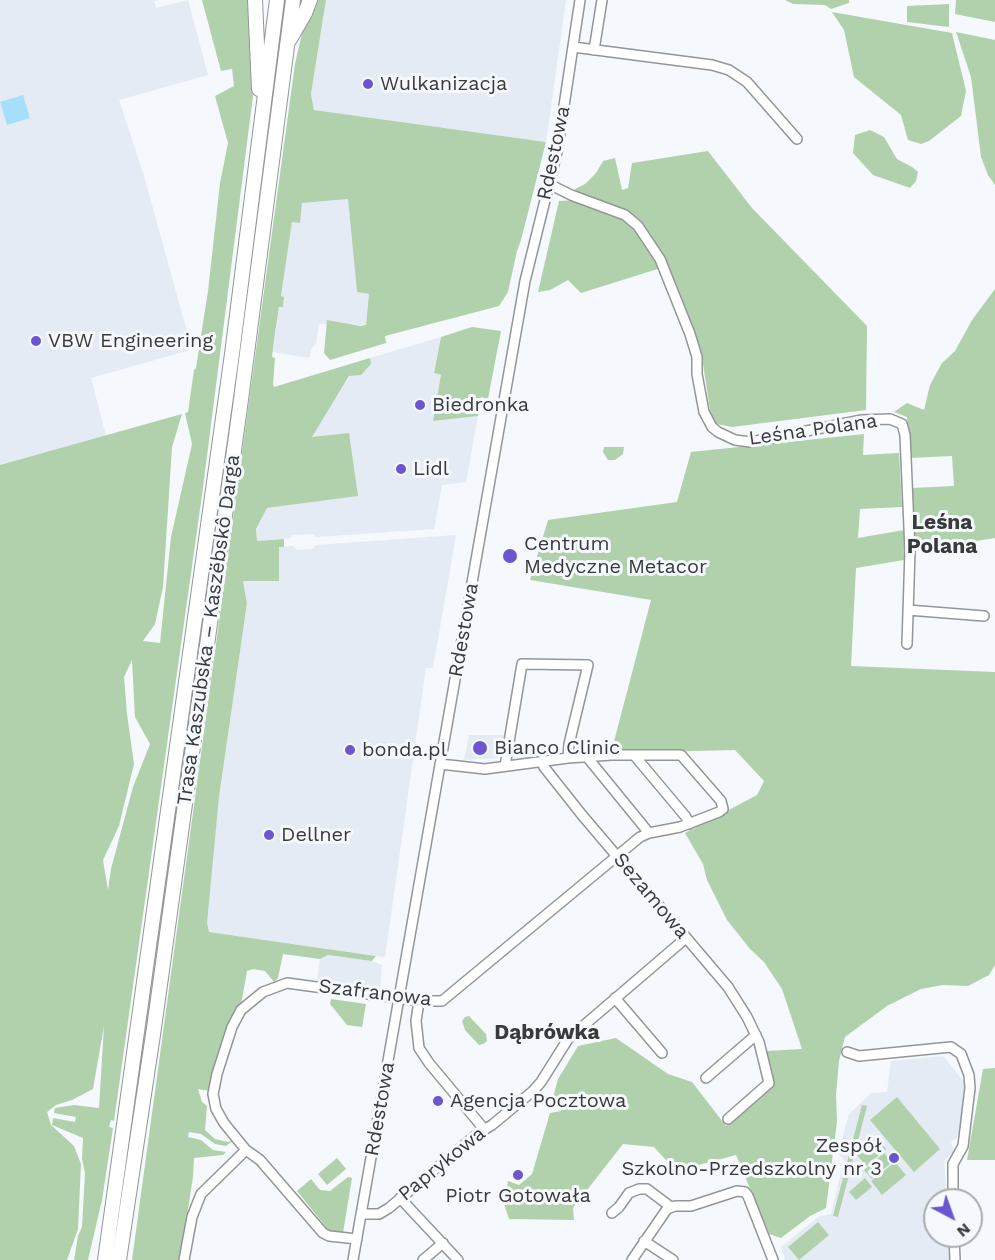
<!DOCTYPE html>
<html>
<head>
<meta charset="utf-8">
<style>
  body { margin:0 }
  #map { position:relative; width:995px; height:1260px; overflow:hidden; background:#f5f8fc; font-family:"Work Sans",sans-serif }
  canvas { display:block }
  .north { position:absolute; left:923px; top:1188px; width:60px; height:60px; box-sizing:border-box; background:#f5f8fc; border:2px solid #aaacaf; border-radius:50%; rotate:139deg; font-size:16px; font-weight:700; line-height:24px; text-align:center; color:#393a3b }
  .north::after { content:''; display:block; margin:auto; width:21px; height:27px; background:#6c56d0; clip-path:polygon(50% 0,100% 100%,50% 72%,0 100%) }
</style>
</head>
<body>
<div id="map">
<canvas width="995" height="1260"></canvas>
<div class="north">N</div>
</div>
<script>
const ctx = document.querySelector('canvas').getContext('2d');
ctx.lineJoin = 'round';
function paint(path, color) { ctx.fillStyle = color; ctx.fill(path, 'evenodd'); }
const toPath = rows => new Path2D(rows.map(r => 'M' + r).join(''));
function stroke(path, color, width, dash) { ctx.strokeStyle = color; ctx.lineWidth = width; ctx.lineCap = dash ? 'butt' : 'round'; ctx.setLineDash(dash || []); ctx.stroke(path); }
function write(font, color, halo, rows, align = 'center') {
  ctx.font = font + ' "Work Sans",sans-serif'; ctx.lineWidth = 6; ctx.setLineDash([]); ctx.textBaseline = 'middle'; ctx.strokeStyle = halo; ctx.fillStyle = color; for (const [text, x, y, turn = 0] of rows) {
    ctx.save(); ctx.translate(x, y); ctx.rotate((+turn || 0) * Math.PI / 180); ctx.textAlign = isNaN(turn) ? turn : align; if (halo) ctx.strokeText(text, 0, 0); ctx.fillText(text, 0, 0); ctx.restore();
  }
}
paint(toPath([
  [0,0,159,0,154,1,156,8,188,0,208,75,119,100,144,176,191,346,187,351,91,378,106,436,0,465],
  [326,0,566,0,546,142,314,110,311,94],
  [348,199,357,292,369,294,366,326,327,320,327,324,319,324,316,343,311,350,310,358,273,352,279,307,283,307,284,297,281,297,292,222,302,203],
  [441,337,434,373,441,375,433,421,478,416,466,482,442,485,434,529,316,537,312,534,291,535,291,538,257,541,256,529,267,508,357,496,311,437,350,376,371,364,370,358],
  [456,535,433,668,426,668,385,957,209,932,206,923,219,797,247,603,243,581,279,547,294,546,297,550,312,549,316,545],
  [469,735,505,735,502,753,497,758,464,760],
  [328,955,372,961,382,965,380,990,317,981,320,959],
  [943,1056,967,1086,960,1135,951,1142,954,1152,944,1160,947,1200,935,1200,935,1236,948,1236,949,1260,785,1260,781,1247,818,1217,831,1214,844,1160,838,1153,849,1114,871,1093,887,1092,891,1061]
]), '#e4ebf5');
paint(toPath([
  [202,0,251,0,254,69,253,96,202,495,114,1121,111,1120,109,1127,113,1128,102,1200,88,1260,74,1260,78,1236,82,1227,85,1173,82,1159,83,1138,52,1125,53,1118,75,1122,76,1117,54,1113,55,1108,74,1105,99,1108,104,1026,93,1089,72,1100,56,1105,47,1112,51,1125,74,1146,81,1164,78,1229,67,1260,0,1260,0,465,182,414,172,447,163,587,155,624,143,641,160,643,171,537,192,444,185,413,188,412,194,370,196,368,208,291,220,183,228,143,215,96,234,86,232,69,221,71],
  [132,660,135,717,150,744,133,787,111,869,108,890,103,860,119,826,134,764,127,714,124,677],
  [314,0,326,0,311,94,314,110,546,142,521,240,517,251,508,292,499,306,385,336,386,343,330,360,324,353,327,320,361,326,366,325,369,294,357,292,348,199,302,203,300,223,292,222,281,296,284,297,283,307,279,307,275,333,272,357,275,358,273,384,274,387,370,358,371,364,361,375,349,376,312,437,349,433,358,496,267,508,256,529,257,541,284,539,284,547,279,547,279,581,243,581,247,603,219,797,207,923,209,932,376,956,372,961,328,955,320,959,283,954,278,978,274,982,265,971,253,969,247,971,241,1005,210,1091,198,1089,202,1102,207,1106,205,1130,215,1139,228,1142,234,1140,226,1146,215,1144,201,1134,189,1132,188,1137,201,1140,213,1150,226,1152,223,1155,194,1158,193,1177,180,1260,132,1260,295,64,303,29],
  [785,0,849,0,849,3,831,9,825,5,793,4],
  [956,0,995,0,995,22,955,14],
  [949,4,949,27,907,22,907,6],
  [832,12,952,33,966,91,961,116,929,141,921,144,908,140,901,115,854,77,844,30],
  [956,32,995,40,995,185,988,175,981,157,971,77],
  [870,130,884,137,897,159,912,167,918,172,916,181,910,188,873,175,853,153,855,135],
  [708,151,752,208,867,326,866,410,732,427,712,423,702,357,696,334,667,266,581,293,568,280,550,290,538,292,559,201,579,200,575,189,585,184,596,173,603,161,615,158,622,190,628,188,632,163],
  [260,181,264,181,240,369,116,1260,111,1260],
  [995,289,995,538,921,550,915,545,914,528,923,526,913,521,911,488,954,486,952,456,910,458,907,417,894,412,907,403,924,410,930,385,942,363,955,351,972,320],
  [472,327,501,331,488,399,481,397,478,416,433,421,441,375,434,373,441,337],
  [864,434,863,455,899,453,902,507,860,509,858,538,904,530,904,560,856,568,851,666,995,672,995,965,989,975,968,986,943,985,921,989,887,1006,845,1037,839,1061,836,1095,837,1122,826,1208,810,1216,781,1238,769,1234,736,1155,676,1171,654,1147,623,1144,573,1208,574,1220,509,1219,504,1204,508,1181,519,1185,532,1174,550,1113,561,1111,560,1105,565,1099,560,1094,554,1100,553,1098,558,1079,578,1046,616,1038,668,1074,692,1082,726,1126,773,1084,766,1051,802,1049,782,989,764,962,750,949,727,920,707,880,703,864,685,833,757,795,764,781,735,750,611,753,651,600,530,580,548,520,677,502,691,452],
  [604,447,624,447,623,454,615,460,608,460,603,452],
  [331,999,366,1004,362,1027,347,1025,330,1004],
  [469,1016,486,1034,487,1041,483,1044,479,1045,465,1030,462,1021,465,1017],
  [995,1068,995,1160,967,1160,983,1069],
  [897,1097,940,1149,914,1172,870,1120],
  [862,1105,867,1106,838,1217,833,1216],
  [877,1138,886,1149,866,1166,857,1155],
  [884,1153,892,1162,872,1179,864,1170],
  [337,1158,346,1169,327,1185,318,1174],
  [895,1162,906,1175,882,1195,871,1181],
  [348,1177,352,1178,343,1233,325,1231,326,1227,297,1191,311,1179,320,1190,330,1191],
  [865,1178,872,1187,856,1200,849,1192],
  [818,1222,829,1235,799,1260,788,1247]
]), '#b1d1ac');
paint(toPath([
  [23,95,30,118,7,125,0,102]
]), '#a5dffc');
const minor = toPath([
  [573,47,712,65,729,70,747,82,797,139],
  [594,50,602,0],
  [549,184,571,195,625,215,638,226,660,259,690,334,697,357,697,374,704,412,712,427,718,432,735,440,751,442,862,420,890,419,902,424,905,435,910,551,907,644],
  [908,610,984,616],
  [634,755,686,817,689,824],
  [587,757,649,833],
  [542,761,544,767,582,815,728,987,747,1017,759,1042,769,1083,728,1119],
  [505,766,522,664,588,665,569,744,568,758],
  [615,998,662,1053],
  [419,1001,416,1021,419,1048,429,1063,484,1129],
  [847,1052,859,1056,951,1047,961,1054,969,1075,970,1088,963,1146,953,1164,953,1200],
  [706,1078,756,1035],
  [400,1198,458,1260],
  [612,1213,619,1207,629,1193,639,1189,647,1189,671,1207],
  [362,1214,379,1214,389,1208,477,1134,492,1125,533,1091,541,1082,568,1039,686,938],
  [954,1236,955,1260],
  [357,1239,329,1236,323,1233,260,1160,246,1150,224,1123,216,1109,213,1094,217,1074,232,1027,241,1010,263,992,287,983,419,1001,442,1001,640,837,649,833,680,827,719,812,723,809,721,801,681,755,611,755,568,758,485,769,440,764],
  [644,1241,673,1260],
  [184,1260,192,1217,201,1194,246,1150],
  [353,1260,525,281,557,152,580,0],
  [423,1260,443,1243],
  [632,1260,667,1209,675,1206,691,1206,737,1191,745,1192,748,1196,773,1260]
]);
const highway = toPath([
  [255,0,259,89],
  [290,39,305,13,310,0],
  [105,1260,232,354,277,0],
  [119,1260,154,1028,240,407,293,0]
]);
stroke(minor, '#939699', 12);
stroke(highway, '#939699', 16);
stroke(minor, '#fff', 9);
stroke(highway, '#fff', 14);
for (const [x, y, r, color] of [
  [368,84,6,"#6c56d0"],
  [36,341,6,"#6c56d0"],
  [420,405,6,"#6c56d0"],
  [401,469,6,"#6c56d0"],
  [510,556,8,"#6c56d0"],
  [480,748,8,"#6c56d0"],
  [350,750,6,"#6c56d0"],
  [269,835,6,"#6c56d0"],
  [438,1101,6,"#6c56d0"],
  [894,1158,6,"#6c56d0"],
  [518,1175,6,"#6c56d0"]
]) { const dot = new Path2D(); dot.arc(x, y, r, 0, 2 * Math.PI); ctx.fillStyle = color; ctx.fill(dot); stroke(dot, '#f5f8fc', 2); }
write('20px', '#393a3b', '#f5f8fc', [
  ["Wulkanizacja",380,84],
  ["VBW Engineering",48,341],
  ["Biedronka",432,405],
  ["Lidl",413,469],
  ["Centrum",524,544],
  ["Medyczne Metacor",524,567],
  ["Bianco Clinic",494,748],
  ["bonda.pl",362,750],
  ["Dellner",281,835],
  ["Agencja Pocztowa",450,1101],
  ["Zespół",882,1146,"right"],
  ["Szkolno-Przedszkolny nr 3",882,1169,"right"],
  ["Piotr Gotowała",518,1196,"center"]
], 'left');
write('20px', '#393a3b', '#f5f8fc', [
  ["Rdestowa",554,153,-78],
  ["Leśna Polana",813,430,-8],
  ["Trasa Kaszubska – Kaszëbskô Darga",209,630,-82],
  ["Rdestowa",464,630,-80],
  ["Sezamowa",651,896,50],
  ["Szafranowa",375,993,7],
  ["Rdestowa",380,1109,-80],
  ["Paprykowa",442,1164,-39]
]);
write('bold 21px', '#393a3b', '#f5f8fc', [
  ["Leśna",942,523],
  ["Polana",942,547],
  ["Dąbrówka",547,1033]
]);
</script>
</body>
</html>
